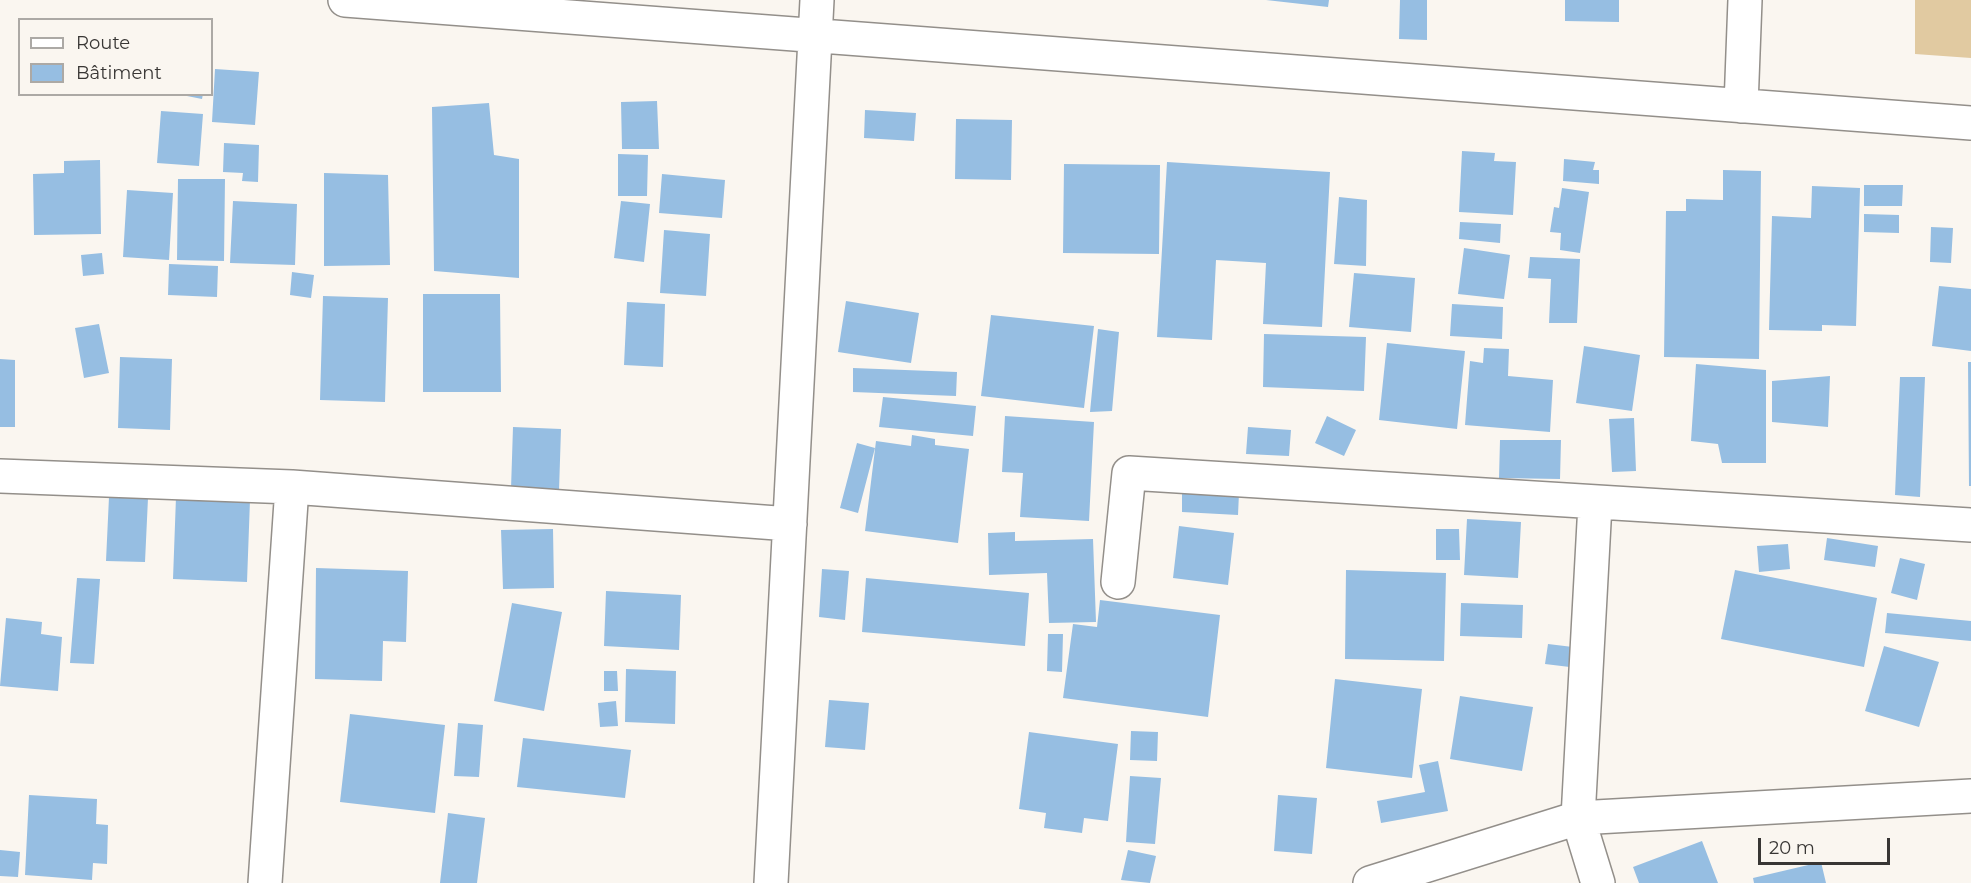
<!DOCTYPE html>
<html>
<head>
<meta charset="utf-8">
<style>
  body { margin:0 }
  #map { position:relative; width:1971px; height:883px; overflow:hidden; background:#faf6f0; font-family:Montserrat,sans-serif }
  canvas { display:block }
  .legend { position:absolute; left:18px; top:18px; width:195px; height:78px; box-sizing:border-box; background:#faf6f0; border:2px solid #aca9a5; margin:0; padding:8px 10px; list-style:none; font-size:18px; color:#383634 }
  .legend li { display:flex; align-items:center; gap:12px; height:30px }
  .legend b { width:30px; border:2px solid #aca9a5 }
  .scale { position:absolute; left:1758px; top:838px; width:132px; height:27px; box-sizing:border-box; border:3px solid #383634; border-top:0; padding-left:8px; font-size:18px; line-height:21px; white-space:nowrap; color:#383634; -webkit-text-stroke:4px #faf6f0; paint-order:stroke }
</style>
</head>
<body>
<div id="map">
<canvas width="1971" height="883"></canvas>
<ul class="legend">
<li><b style="height:8px;background:#fff"></b>Route</li>
<li><b style="height:16px;background:#96bee2"></b>Bâtiment</li>
</ul>
<div class="scale">20 m</div>
</div>
<script>
const ctx = document.querySelector('canvas').getContext('2d');
ctx.lineJoin = 'round';
function paint(path, color) { ctx.fillStyle = color; ctx.fill(path, 'evenodd'); }
const toPath = rows => new Path2D(rows.map(r => 'M' + r).join(''));
function stroke(path, color, width, dash) { ctx.strokeStyle = color; ctx.lineWidth = width; ctx.lineCap = dash ? 'butt' : 'round'; ctx.setLineDash(dash || []); ctx.stroke(path); }
paint(toPath([
  [1915,0,1971,0,1971,58,1915,54]
]), '#e1caa1');
paint(toPath([
  [1266,0,1329,0,1328,7],
  [1400,0,1427,0,1427,40,1399,39],
  [1565,0,1619,0,1619,22,1565,21],
  [215,69,259,72,255,125,212,122],
  [177,94,203,94,202,99],
  [657,101,659,149,622,149,621,102],
  [489,103,494,155,519,159,519,278,434,271,432,107],
  [865,110,916,113,914,141,864,138],
  [161,111,203,114,199,166,157,163],
  [956,119,1012,120,1011,180,955,179],
  [224,143,259,145,258,182,242,181,243,173,223,172],
  [1462,151,1495,153,1494,161,1516,162,1513,215,1459,212],
  [618,154,648,155,647,196,618,196],
  [1564,159,1595,162,1593,170,1599,170,1599,184,1563,181],
  [100,160,101,234,34,235,33,174,64,173,64,161],
  [1167,162,1330,172,1322,327,1263,324,1266,263,1216,260,1212,340,1157,337],
  [1064,164,1160,165,1159,254,1063,253],
  [1723,170,1761,171,1759,359,1664,357,1666,211,1686,211,1686,199,1723,200],
  [324,173,388,175,390,265,324,266],
  [662,174,725,180,722,218,659,213],
  [178,179,225,179,224,261,177,260],
  [1864,185,1903,185,1902,206,1864,206],
  [1812,186,1860,188,1856,326,1822,325,1822,331,1769,330,1772,216,1811,218],
  [1562,188,1589,192,1580,253,1560,250,1561,233,1550,232,1554,207,1559,208],
  [127,190,173,193,169,260,123,257],
  [1339,197,1367,200,1366,266,1334,264],
  [233,201,297,204,295,265,230,263],
  [621,201,650,204,644,262,614,258],
  [1864,214,1899,215,1899,233,1864,232],
  [1460,222,1501,224,1500,243,1459,239],
  [1931,227,1953,228,1951,263,1930,262],
  [664,230,710,234,706,296,660,293],
  [1464,248,1510,255,1504,299,1458,294],
  [102,253,104,274,83,276,81,255],
  [1530,257,1580,259,1577,323,1549,323,1551,279,1528,278],
  [169,264,218,266,217,297,168,295],
  [292,272,314,275,311,298,290,295],
  [1354,273,1415,278,1411,332,1349,327],
  [1939,286,1971,289,1971,351,1932,346],
  [423,294,500,294,501,392,423,392],
  [323,296,388,298,385,402,320,400],
  [846,301,919,313,911,363,838,352],
  [627,302,665,304,663,367,624,365],
  [1452,304,1503,307,1502,339,1450,336],
  [991,315,1094,326,1084,408,981,396],
  [99,324,109,373,84,378,75,328],
  [1098,329,1119,332,1112,411,1090,412],
  [1264,334,1366,337,1364,391,1263,387],
  [1387,343,1465,351,1457,429,1379,420],
  [1584,346,1640,355,1632,411,1576,403],
  [1484,348,1509,349,1508,376,1553,380,1550,432,1465,425,1470,361,1483,363],
  [120,357,172,359,170,430,118,428],
  [0,359,15,360,15,427,0,427],
  [1968,362,1971,362,1971,486,1969,486],
  [1696,364,1766,370,1766,463,1722,463,1718,444,1691,441],
  [853,368,957,372,956,396,853,392],
  [1830,376,1828,427,1772,422,1772,381],
  [1900,377,1925,377,1920,497,1895,495],
  [883,397,976,406,973,436,879,427],
  [1005,416,1094,422,1089,521,1020,517,1023,473,1002,472],
  [1327,416,1356,430,1344,456,1315,443],
  [1634,418,1636,471,1612,472,1609,419],
  [513,427,561,429,559,491,511,489],
  [1248,427,1291,430,1289,456,1246,454],
  [912,435,935,439,935,445,969,449,958,543,865,531,876,441,911,446],
  [1500,440,1561,440,1560,479,1499,478],
  [857,443,875,448,858,513,840,508],
  [1182,490,1239,493,1238,515,1182,512],
  [109,497,148,498,145,562,106,561],
  [176,497,250,500,247,582,173,579],
  [1467,519,1521,522,1518,578,1464,575],
  [1179,526,1234,533,1228,585,1173,578],
  [553,529,554,588,503,589,501,530],
  [1436,529,1459,529,1460,560,1436,560],
  [1015,532,1015,541,1093,539,1096,622,1049,623,1047,573,989,575,988,533],
  [1827,538,1878,546,1875,567,1824,560],
  [1788,544,1790,569,1759,572,1757,546],
  [1900,558,1925,564,1917,600,1891,593],
  [316,568,408,571,406,642,383,641,382,681,315,679],
  [822,569,849,571,845,620,819,617],
  [1346,570,1446,573,1444,661,1345,659],
  [1735,570,1877,598,1864,667,1721,639],
  [77,578,100,579,94,664,70,663],
  [866,578,1029,593,1025,646,862,632],
  [606,591,681,595,679,650,604,646],
  [1100,600,1220,615,1208,717,1063,698,1073,624,1097,627],
  [512,603,562,612,544,711,494,701],
  [1461,603,1523,605,1522,638,1460,636],
  [1887,613,1971,621,1971,641,1885,633],
  [6,618,42,622,41,634,62,637,58,691,0,686],
  [1048,634,1063,634,1062,672,1047,671],
  [1548,644,1581,648,1578,668,1545,664],
  [1884,646,1939,662,1919,727,1865,711],
  [626,669,676,671,675,724,625,722],
  [604,671,617,671,618,691,604,691],
  [1335,679,1422,689,1412,778,1326,768],
  [1460,696,1533,707,1522,771,1450,759],
  [829,700,869,703,865,750,825,747],
  [616,701,618,726,600,727,598,703],
  [350,714,445,725,435,813,340,802],
  [458,723,483,725,479,777,454,776],
  [1131,731,1158,732,1157,761,1130,760],
  [1029,732,1118,744,1108,821,1084,818,1082,833,1044,828,1046,813,1019,809],
  [523,738,631,750,625,798,517,787],
  [1438,761,1448,811,1381,823,1377,801,1425,792,1419,765],
  [1130,776,1161,778,1155,844,1126,842],
  [29,795,97,799,96,824,108,825,107,864,93,863,92,880,25,875],
  [1278,795,1317,798,1312,854,1274,851],
  [448,813,485,818,477,883,440,883],
  [1702,841,1718,883,1639,883,1633,867],
  [0,850,20,852,18,877,0,876],
  [1128,850,1156,856,1150,883,1121,880],
  [1821,862,1826,883,1754,883,1753,878]
]), '#96bee2');
const minor = toPath([
  [345,0,1971,123],
  [1741,106,1745,0],
  [0,476,292,487,790,524],
  [1595,504,1578,818,1598,883],
  [1118,582,1129,473,1971,525],
  [265,883,292,487],
  [771,883,817,0],
  [1370,883,1578,818,1971,796]
]);
stroke(minor, '#938f8a', 36);
stroke(minor, '#fff', 33);
</script>
</body>
</html>
